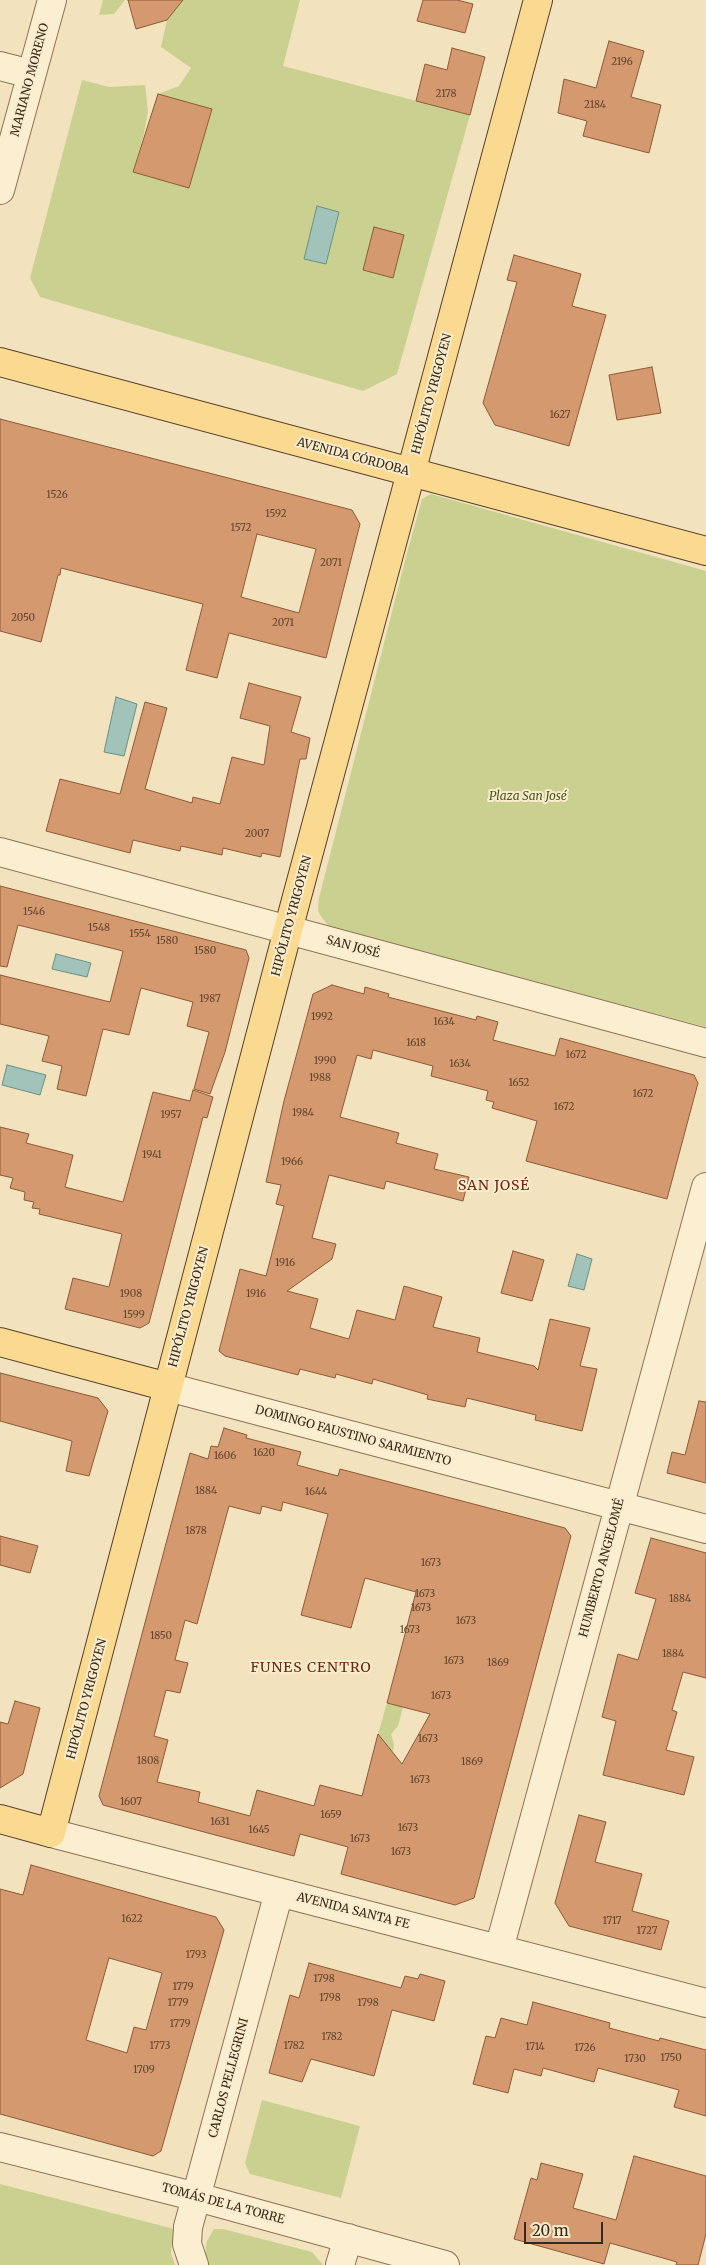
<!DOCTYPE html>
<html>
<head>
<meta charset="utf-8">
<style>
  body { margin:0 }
  #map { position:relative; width:706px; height:2265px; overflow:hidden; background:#f2e2bd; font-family:Merriweather,serif }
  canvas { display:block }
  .scale { position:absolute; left:524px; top:2222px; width:79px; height:22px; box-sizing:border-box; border:2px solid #39291a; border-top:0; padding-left:6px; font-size:15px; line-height:18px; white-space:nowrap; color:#39291a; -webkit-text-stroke:4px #f9eccd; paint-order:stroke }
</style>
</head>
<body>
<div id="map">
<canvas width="706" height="2265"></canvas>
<div class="scale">20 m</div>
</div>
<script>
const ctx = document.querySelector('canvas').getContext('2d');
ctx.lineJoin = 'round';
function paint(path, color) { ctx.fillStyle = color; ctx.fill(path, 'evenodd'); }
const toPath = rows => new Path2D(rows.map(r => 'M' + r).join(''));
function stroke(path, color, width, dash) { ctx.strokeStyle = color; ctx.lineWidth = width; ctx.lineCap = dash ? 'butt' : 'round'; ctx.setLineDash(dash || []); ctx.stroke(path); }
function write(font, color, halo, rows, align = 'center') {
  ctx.font = font + ' Merriweather,serif'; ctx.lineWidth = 4; ctx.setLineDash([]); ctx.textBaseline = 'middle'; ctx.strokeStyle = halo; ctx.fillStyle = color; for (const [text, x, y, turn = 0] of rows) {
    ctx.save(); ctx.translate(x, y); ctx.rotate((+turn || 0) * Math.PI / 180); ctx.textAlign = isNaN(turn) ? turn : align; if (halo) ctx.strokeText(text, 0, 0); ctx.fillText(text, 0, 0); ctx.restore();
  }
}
paint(toPath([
  [103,0,125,0,114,14,99,15],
  [183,0,300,0,283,66,470,115,397,374,363,391,40,297,30,278,82,80,109,87,145,85,148,111,144,134,133,172,189,188,212,110,158,94,179,86,191,68,161,47,167,20],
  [431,494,706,571,706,1027,330,928,320,915,318,910,319,898,407,553,422,499],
  [387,1703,403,1707,398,1726,391,1734,394,1744,393,1752,386,1744,376,1741],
  [262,2100,360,2126,341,2198,250,2174,245,2163],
  [0,2184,174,2229,171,2253,175,2265,0,2265],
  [214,2229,223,2229,312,2252,323,2265,208,2265,205,2253,207,2241]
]), '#cad190');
const water = toPath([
  [317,206,339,212,326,264,304,259,317,206],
  [116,697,137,704,124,756,104,752,116,697],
  [56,954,91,963,87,977,52,969,56,954],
  [7,1065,46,1075,40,1095,2,1085,7,1065],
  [577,1254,592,1259,584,1290,568,1286,577,1254]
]);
paint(water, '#a1c3b9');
stroke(water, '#679187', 1);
const building = toPath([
  [128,0,183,0,167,20,136,29,128,0],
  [423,0,457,0,473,4,465,33,417,21,423,0],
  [609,41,644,51,631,97,661,105,649,153,583,136,587,121,558,113,564,79,596,88,609,41],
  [452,48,485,57,470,115,416,101,425,64,447,70,452,48],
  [158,94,212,109,189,188,133,172,158,94],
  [374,227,404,235,393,278,363,270,374,227],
  [514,255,581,274,572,306,606,315,569,446,495,425,483,403,517,282,507,280,514,255],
  [652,367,661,413,617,420,609,375,652,367],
  [0,419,352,510,360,524,326,658,229,633,217,678,186,670,203,604,61,568,60,575,58,575,41,642,0,631,0,419],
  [257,534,316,549,299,613,241,597,257,534],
  [249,683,301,697,291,732,310,738,306,759,300,759,280,857,262,853,261,857,223,848,222,855,181,846,180,851,133,840,130,853,46,831,60,779,120,794,145,702,167,708,145,789,192,803,193,797,220,804,232,757,264,765,270,726,240,718,249,683],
  [0,886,246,950,249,958,225,1052,210,1094,194,1089,209,1032,187,1026,193,1002,141,988,129,1035,103,1029,86,1096,57,1089,62,1066,42,1061,49,1036,0,1024,0,975,110,1002,123,951,18,925,7,967,0,966,0,886],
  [332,985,364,994,365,987,389,994,388,997,476,1020,477,1016,498,1022,493,1040,555,1056,560,1038,694,1075,698,1083,667,1199,526,1161,537,1121,492,1108,494,1102,486,1100,488,1091,431,1076,433,1066,373,1050,371,1059,357,1055,340,1117,399,1133,396,1143,438,1154,434,1169,469,1177,463,1201,386,1181,384,1189,329,1175,312,1238,336,1244,332,1259,287,1291,318,1299,310,1328,349,1339,357,1310,395,1320,404,1286,442,1297,433,1327,480,1338,477,1352,534,1366,538,1370,550,1319,590,1328,580,1366,597,1369,582,1431,535,1420,536,1415,467,1398,465,1407,427,1399,428,1395,373,1379,372,1384,336,1374,335,1378,300,1369,298,1375,225,1356,219,1351,240,1269,266,1276,284,1206,276,1204,281,1185,266,1182,284,1101,313,994,332,985],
  [193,1090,213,1097,207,1118,203,1117,149,1323,140,1328,65,1309,73,1278,109,1287,122,1234,39,1214,40,1209,32,1208,34,1202,24,1200,25,1192,10,1188,13,1178,0,1175,0,1127,29,1134,26,1143,73,1155,65,1187,123,1202,153,1092,190,1101,193,1090],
  [513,1251,544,1260,532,1301,501,1293,513,1251],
  [0,1373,98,1398,108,1411,89,1476,66,1471,72,1441,0,1421,0,1373],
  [699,1401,706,1402,706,1483,667,1473,672,1452,685,1455,699,1401],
  [224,1428,247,1435,246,1438,301,1452,297,1465,338,1476,340,1469,382,1480,565,1528,571,1536,474,1898,455,1905,341,1874,348,1847,300,1834,294,1856,103,1805,99,1796,190,1453,208,1459,211,1446,218,1447,224,1428],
  [283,1502,328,1514,301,1615,351,1628,365,1578,416,1592,387,1703,430,1714,402,1764,378,1734,362,1796,320,1785,314,1806,257,1790,250,1816,198,1802,200,1792,157,1782,168,1740,154,1736,166,1690,180,1693,188,1663,175,1660,185,1620,197,1624,229,1506,260,1514,262,1506,281,1511,283,1502],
  [0,1536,38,1546,30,1573,0,1565,0,1536],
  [651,1538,706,1553,706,1678,683,1672,672,1710,677,1712,666,1750,694,1757,684,1795,603,1775,616,1721,602,1717,618,1654,638,1660,656,1599,635,1593,651,1538],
  [15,1701,40,1708,23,1774,0,1788,0,1722,8,1724,15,1701],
  [579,1815,606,1822,595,1862,642,1874,632,1911,669,1921,661,1950,569,1926,555,1903,579,1815],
  [31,1865,216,1917,224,1930,161,2151,153,2156,0,2114,0,1889,23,1895,31,1865],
  [109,1958,162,1973,146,2030,134,2027,127,2053,86,2040,109,1958],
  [309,1963,401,1988,405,1976,418,1979,420,1974,445,1981,434,2021,392,2010,374,2076,311,2059,302,2082,269,2073,290,1995,299,1998,309,1963],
  [533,2002,610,2023,609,2028,659,2041,660,2038,706,2050,706,2116,674,2107,679,2090,598,2068,594,2082,543,2068,541,2076,514,2069,508,2093,473,2084,486,2036,495,2038,501,2018,527,2025,533,2002],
  [634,2156,706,2176,706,2234,698,2265,676,2265,677,2262,610,2243,604,2264,514,2239,531,2178,537,2180,541,2163,583,2174,573,2208,616,2220,634,2156]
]);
paint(building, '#d4996e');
stroke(building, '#8d5937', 1);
const minor = toPath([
  [0,66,31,74],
  [0,190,52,0],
  [0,852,706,1043],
  [168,1387,706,1529],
  [51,1833,706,2003],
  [499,1949,706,1187],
  [0,2147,197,2197,445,2265],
  [194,2265,187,2244,188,2227,279,1892],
  [340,2265,348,2238]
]);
const major = toPath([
  [0,362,706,551],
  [0,1342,168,1387],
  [0,1819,51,1833,288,930,538,0]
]);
stroke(minor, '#8c7254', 30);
stroke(major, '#593f29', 30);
stroke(minor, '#fcefd1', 28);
stroke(major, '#fad990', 28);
write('10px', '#60452f', null, [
  ["2196",622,62],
  ["2178",446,94],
  ["2184",595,105],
  ["1627",560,415],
  ["1526",57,495],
  ["1592",276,514],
  ["1572",241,528],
  ["2071",331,563],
  ["2050",23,618],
  ["2071",283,623],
  ["2007",257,834],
  ["1546",34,912],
  ["1548",99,928],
  ["1554",140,934],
  ["1580",167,941],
  ["1580",205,951],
  ["1987",210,999],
  ["1992",322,1017],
  ["1634",444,1022],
  ["1618",416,1043],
  ["1672",576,1055],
  ["1990",325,1061],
  ["1634",460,1064],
  ["1988",320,1078],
  ["1652",519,1083],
  ["1672",643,1094],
  ["1672",564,1107],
  ["1984",303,1113],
  ["1957",171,1115],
  ["1941",152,1155],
  ["1966",292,1162],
  ["1916",285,1263],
  ["1908",131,1294],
  ["1916",256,1294],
  ["1599",134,1315],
  ["1620",264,1453],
  ["1606",225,1456],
  ["1884",206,1491],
  ["1644",316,1492],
  ["1878",196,1531],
  ["1673",431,1563],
  ["1673",425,1594],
  ["1884",680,1599],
  ["1673",421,1608],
  ["1673",466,1621],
  ["1673",410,1630],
  ["1850",161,1636],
  ["1884",673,1654],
  ["1673",454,1661],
  ["1869",498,1663],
  ["1673",441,1696],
  ["1673",428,1739],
  ["1808",148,1761],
  ["1869",472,1762],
  ["1673",420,1780],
  ["1607",131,1802],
  ["1659",331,1815],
  ["1631",220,1822],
  ["1673",408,1828],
  ["1645",259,1830],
  ["1673",360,1839],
  ["1673",401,1852],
  ["1622",132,1919],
  ["1717",612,1921],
  ["1727",647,1931],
  ["1793",196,1955],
  ["1798",324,1979],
  ["1779",183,1987],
  ["1798",330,1998],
  ["1779",178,2003],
  ["1798",368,2003],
  ["1779",180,2024],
  ["1782",332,2037],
  ["1773",160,2046],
  ["1782",294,2046],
  ["1714",535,2047],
  ["1726",585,2048],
  ["1750",671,2058],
  ["1730",635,2059],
  ["1709",144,2070]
]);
write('12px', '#39291a', '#f9eccd', [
  ["MARIANO MORENO",30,80,-75],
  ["HIPÓLITO YRIGOYEN",432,394,-75],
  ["AVENIDA CÓRDOBA",353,457,15],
  ["HIPÓLITO YRIGOYEN",292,916,-75],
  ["SAN JOSÉ",353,947,15],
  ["HIPÓLITO YRIGOYEN",189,1307,-75],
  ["DOMINGO FAUSTINO SARMIENTO",353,1436,15],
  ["HUMBERTO ANGELOMÉ",602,1568,-75],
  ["HIPÓLITO YRIGOYEN",87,1699,-75],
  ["AVENIDA SANTA FE",353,1911,14],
  ["CARLOS PELLEGRINI",229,2078,-75],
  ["TOMÁS DE LA TORRE",223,2204,15]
]);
write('italic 12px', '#4a581f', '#f9eccd', [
  ["Plaza San José",528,797]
]);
ctx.letterSpacing = '1px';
write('14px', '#6a2715', '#f9eccd', [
  ["SAN JOSÉ",494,1186],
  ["FUNES CENTRO",311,1668]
]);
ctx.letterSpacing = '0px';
</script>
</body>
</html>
